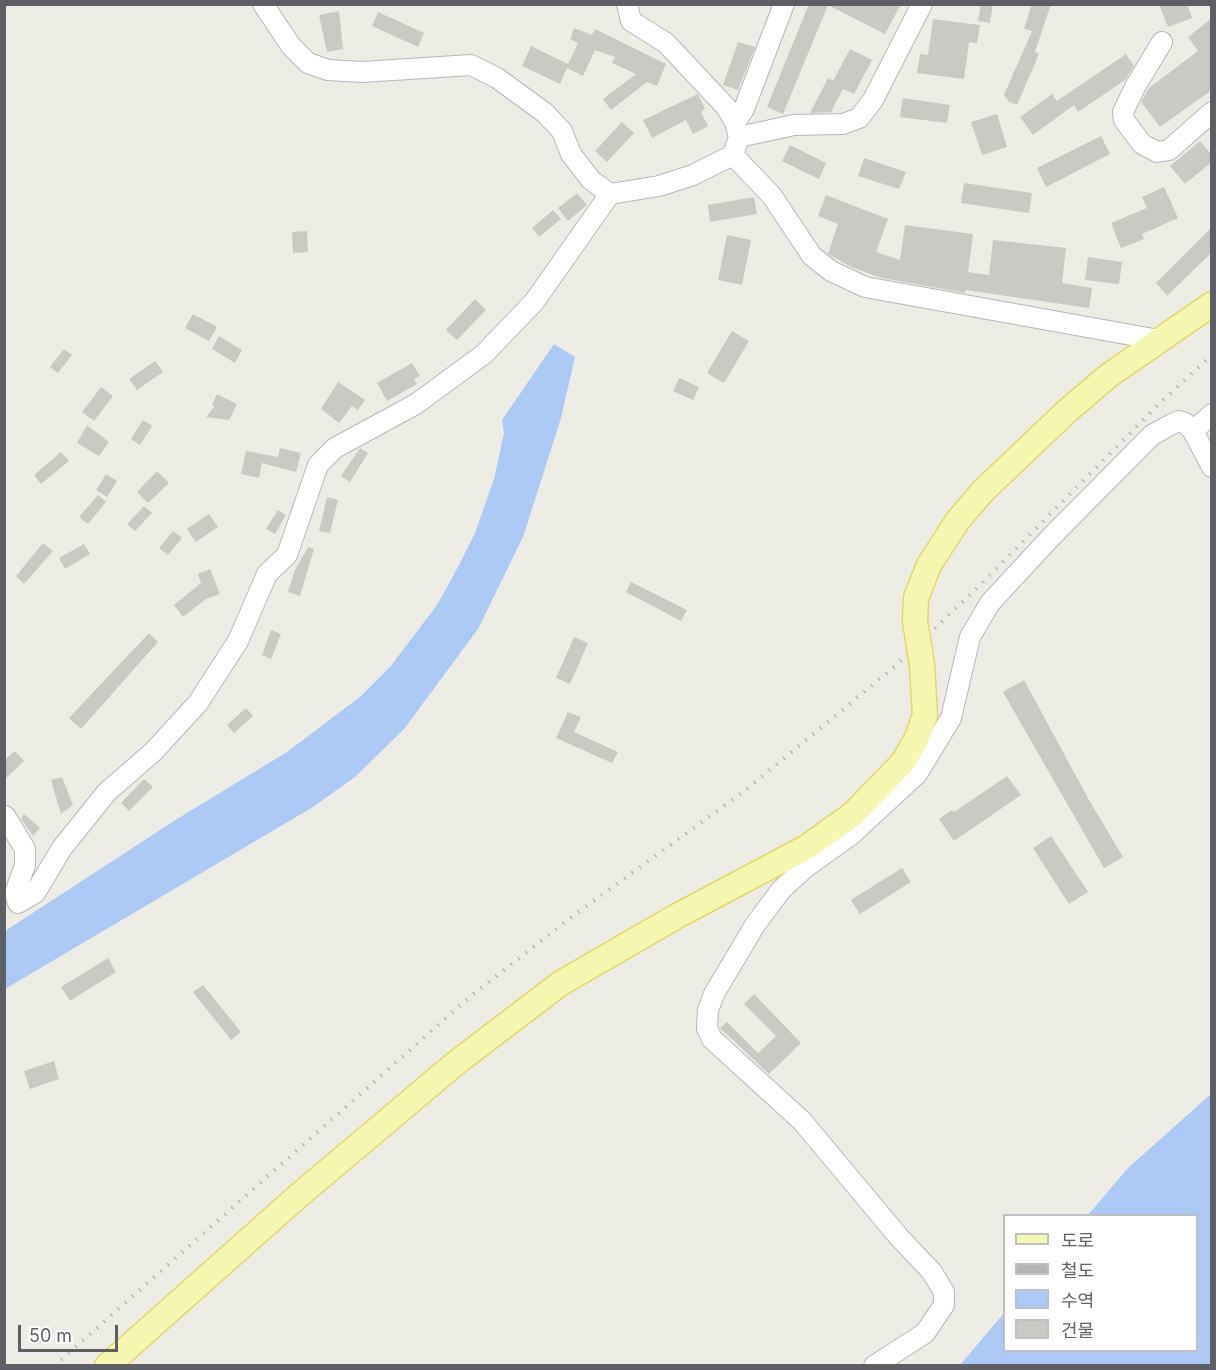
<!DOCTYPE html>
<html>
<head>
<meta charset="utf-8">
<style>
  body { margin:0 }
  #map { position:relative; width:1216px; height:1370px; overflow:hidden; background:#eeede5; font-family:Inter,"Noto Sans KR",sans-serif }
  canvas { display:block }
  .frame { position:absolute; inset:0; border:6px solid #5d5f64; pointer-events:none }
  .legend { position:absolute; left:1003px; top:1214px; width:195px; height:138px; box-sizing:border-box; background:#fff; border:2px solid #bebfc1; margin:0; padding:8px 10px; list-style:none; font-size:18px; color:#5d5f64 }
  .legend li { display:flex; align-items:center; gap:12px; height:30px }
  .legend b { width:30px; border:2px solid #bebfc1 }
  .scale { position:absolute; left:18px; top:1325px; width:100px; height:27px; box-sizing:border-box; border:3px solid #5d5f64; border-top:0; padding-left:8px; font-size:18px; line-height:21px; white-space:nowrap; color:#5d5f64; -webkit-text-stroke:4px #fff; paint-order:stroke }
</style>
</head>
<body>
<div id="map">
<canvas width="1216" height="1370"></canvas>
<div class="frame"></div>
<ul class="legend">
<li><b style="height:8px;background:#f6f7b1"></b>도로</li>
<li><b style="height:8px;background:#b5b6b6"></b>철도</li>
<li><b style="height:16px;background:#acc9f6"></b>수역</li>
<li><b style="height:16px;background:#c9c8c2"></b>건물</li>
</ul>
<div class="scale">50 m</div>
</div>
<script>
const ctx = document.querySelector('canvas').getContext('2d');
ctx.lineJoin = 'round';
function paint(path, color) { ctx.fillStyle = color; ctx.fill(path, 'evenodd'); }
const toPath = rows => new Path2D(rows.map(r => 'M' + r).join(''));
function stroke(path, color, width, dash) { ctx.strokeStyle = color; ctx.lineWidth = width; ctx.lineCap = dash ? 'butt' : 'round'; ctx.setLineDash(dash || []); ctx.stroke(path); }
paint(toPath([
  [554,344,575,357,561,418,523,537,478,629,404,729,355,777,313,807,5,989,5,931,177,819,287,752,361,696,390,667,437,605,458,567,475,533,494,479,504,433,502,420],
  [1211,1094,1211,1365,960,1365,1004,1313,1004,1350,1196,1350,1196,1216,1088,1215,1128,1168]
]), '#acc9f6');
paint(toPath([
  [809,4,901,4,885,34,828,5,783,114,767,107],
  [981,4,993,4,990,23,978,21],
  [1032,4,1051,4,1035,52,1039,54,1017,105,1009,102,1004,95,1032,31,1024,29],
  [1159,4,1187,4,1192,18,1168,27],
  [339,11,343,49,327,52,319,15],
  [378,12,424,33,418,47,372,26],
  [1212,18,1212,90,1160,127,1141,102,1149,88,1198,51,1188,37],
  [933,19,980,25,977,43,969,42,964,79,917,73,920,54,928,55],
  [574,28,592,35,595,29,666,64,657,86,647,82,611,110,603,99,636,74,612,63,615,57,595,50,583,76,567,68,560,84,522,66,531,46,568,64,578,43,570,39],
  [738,42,755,47,738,90,723,85],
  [850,49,872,60,854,94,843,89,831,112,810,113,828,78,833,81],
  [1126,54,1134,66,1125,80,1078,112,1074,105,1033,135,1020,117,1052,94,1057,101],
  [698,94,705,109,701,112,708,126,693,134,686,120,652,138,643,120],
  [903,98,950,105,947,123,900,117],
  [997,114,1007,147,982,155,971,122],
  [622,122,634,133,607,162,595,151],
  [1101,136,1110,154,1046,187,1037,168],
  [1200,141,1212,155,1212,162,1185,184,1170,166],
  [790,145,826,163,819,179,782,161],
  [864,158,906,172,899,189,858,176],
  [964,183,1032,193,1029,213,961,203],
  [1164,187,1178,218,1142,234,1144,239,1121,248,1111,223,1147,208,1142,197],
  [577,193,587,205,568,221,558,208],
  [826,195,888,219,876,252,900,260,905,225,973,234,968,272,989,275,993,240,1066,248,1062,283,1092,288,1089,308,965,290,965,293,882,278,851,267,828,254,838,224,818,216],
  [754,197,757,214,710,222,708,205],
  [553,210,561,219,539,237,532,228],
  [1212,227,1212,252,1167,296,1156,283],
  [307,231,308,252,293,253,292,232],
  [727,235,751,240,742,285,718,280],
  [1088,257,1122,262,1119,284,1085,280],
  [475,299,486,310,457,340,446,330],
  [193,314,217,327,209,341,185,328],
  [732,331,749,341,724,383,707,373],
  [219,336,242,350,235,363,212,349],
  [64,349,72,355,58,373,50,367],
  [155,361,163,372,137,390,129,379],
  [412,363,420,376,414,379,417,384,387,401,377,383],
  [679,378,699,387,693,400,673,391],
  [338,382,365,400,358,410,352,406,339,423,321,409],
  [101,387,113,396,94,421,82,412],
  [217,394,237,404,229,420,206,417,215,406,212,405],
  [143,420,152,426,140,445,131,439],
  [87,425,109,442,99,456,77,443],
  [280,448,301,453,296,472,262,463,259,478,241,474,246,451,278,457],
  [360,448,368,453,350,482,341,476],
  [61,452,69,461,41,484,34,475],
  [157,471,169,483,148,503,137,492],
  [106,474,117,481,107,497,96,490],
  [98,495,106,502,88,524,79,517],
  [327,497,338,500,330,533,319,531],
  [144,506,152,513,135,531,127,524],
  [278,510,286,515,275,534,266,529],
  [209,514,218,527,196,542,187,529],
  [173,531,182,538,168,555,159,548],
  [43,543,53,551,24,584,16,576],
  [84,544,90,554,65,569,59,558],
  [308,547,314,549,300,596,288,592,295,570],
  [210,569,220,594,206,599,183,617,174,605,201,583,198,574],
  [631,582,687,610,681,621,626,592],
  [271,630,281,634,271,659,262,655],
  [149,633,158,642,81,729,69,718],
  [574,637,588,643,570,684,556,678],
  [1024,680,1089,800,1123,857,1104,868,1003,692],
  [246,708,253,716,234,733,227,725],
  [568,712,581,717,574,732,618,752,612,763,556,738],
  [15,751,24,761,4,780,4,760],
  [1007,776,1021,795,954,841,939,819,952,810,954,812],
  [62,777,73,805,61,814,51,780],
  [144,779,153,787,129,811,121,803],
  [24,814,40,828,33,836,21,819],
  [1051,836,1088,892,1069,904,1033,848],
  [902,868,911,882,860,914,851,900],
  [108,958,116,972,70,1001,61,987],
  [203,985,241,1032,231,1040,193,992],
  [754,994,801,1043,769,1074,720,1028,727,1022,758,1053,776,1036,744,1004],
  [54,1061,59,1079,30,1089,24,1071]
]), '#c9c8c2');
const minor = toPath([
  [263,4,291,46,308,63,328,70,362,72,471,65,497,78,545,113,562,131,571,154,591,180,610,194,659,186,693,175,733,155,739,137,735,122,726,107,666,43,631,21,627,4],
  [1162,42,1135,87,1123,112,1124,120,1142,144,1157,152,1169,150,1212,112],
  [735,122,744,109,784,4],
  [739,137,794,125,843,124,859,118,873,100,922,4],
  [733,155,772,196,812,256,831,271,865,287,1159,340],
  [1193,431,1212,414],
  [5,816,25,849,25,865,15,893,18,903,35,893,62,848,107,792,153,752,198,703,238,641,267,574,287,555,318,465,335,448,416,404,484,354,534,302,610,194],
  [874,1366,925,1333,944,1305,944,1292,932,1272,898,1236,802,1121,712,1039,707,1028,708,1010,714,994,755,925,781,890,806,867,852,834,917,774,951,718,970,637,990,603,1052,536,1152,435,1172,424,1179,421,1185,423,1193,431,1212,467]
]);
const major = toPath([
  [915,621,916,598,929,565,958,520,983,491,1066,412,1108,376,1212,304],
  [107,1366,297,1197,456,1063,561,983,677,916,807,847,853,814,904,761,917,738,925,715,922,665]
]);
stroke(minor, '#b5b6bb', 22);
stroke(major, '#e3d768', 27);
stroke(minor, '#fff', 20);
stroke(major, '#f6f7b1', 24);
stroke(toPath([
  [54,1366,472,995,573,916,747,789,894,667,972,593,1163,400,1212,355]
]), '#b5b6b6', 4, [1.5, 8]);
const majorBridge = toPath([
  [915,621,922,665]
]);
stroke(majorBridge, '#e3d768', 27, []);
stroke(majorBridge, '#f6f7b1', 24);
</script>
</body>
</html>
